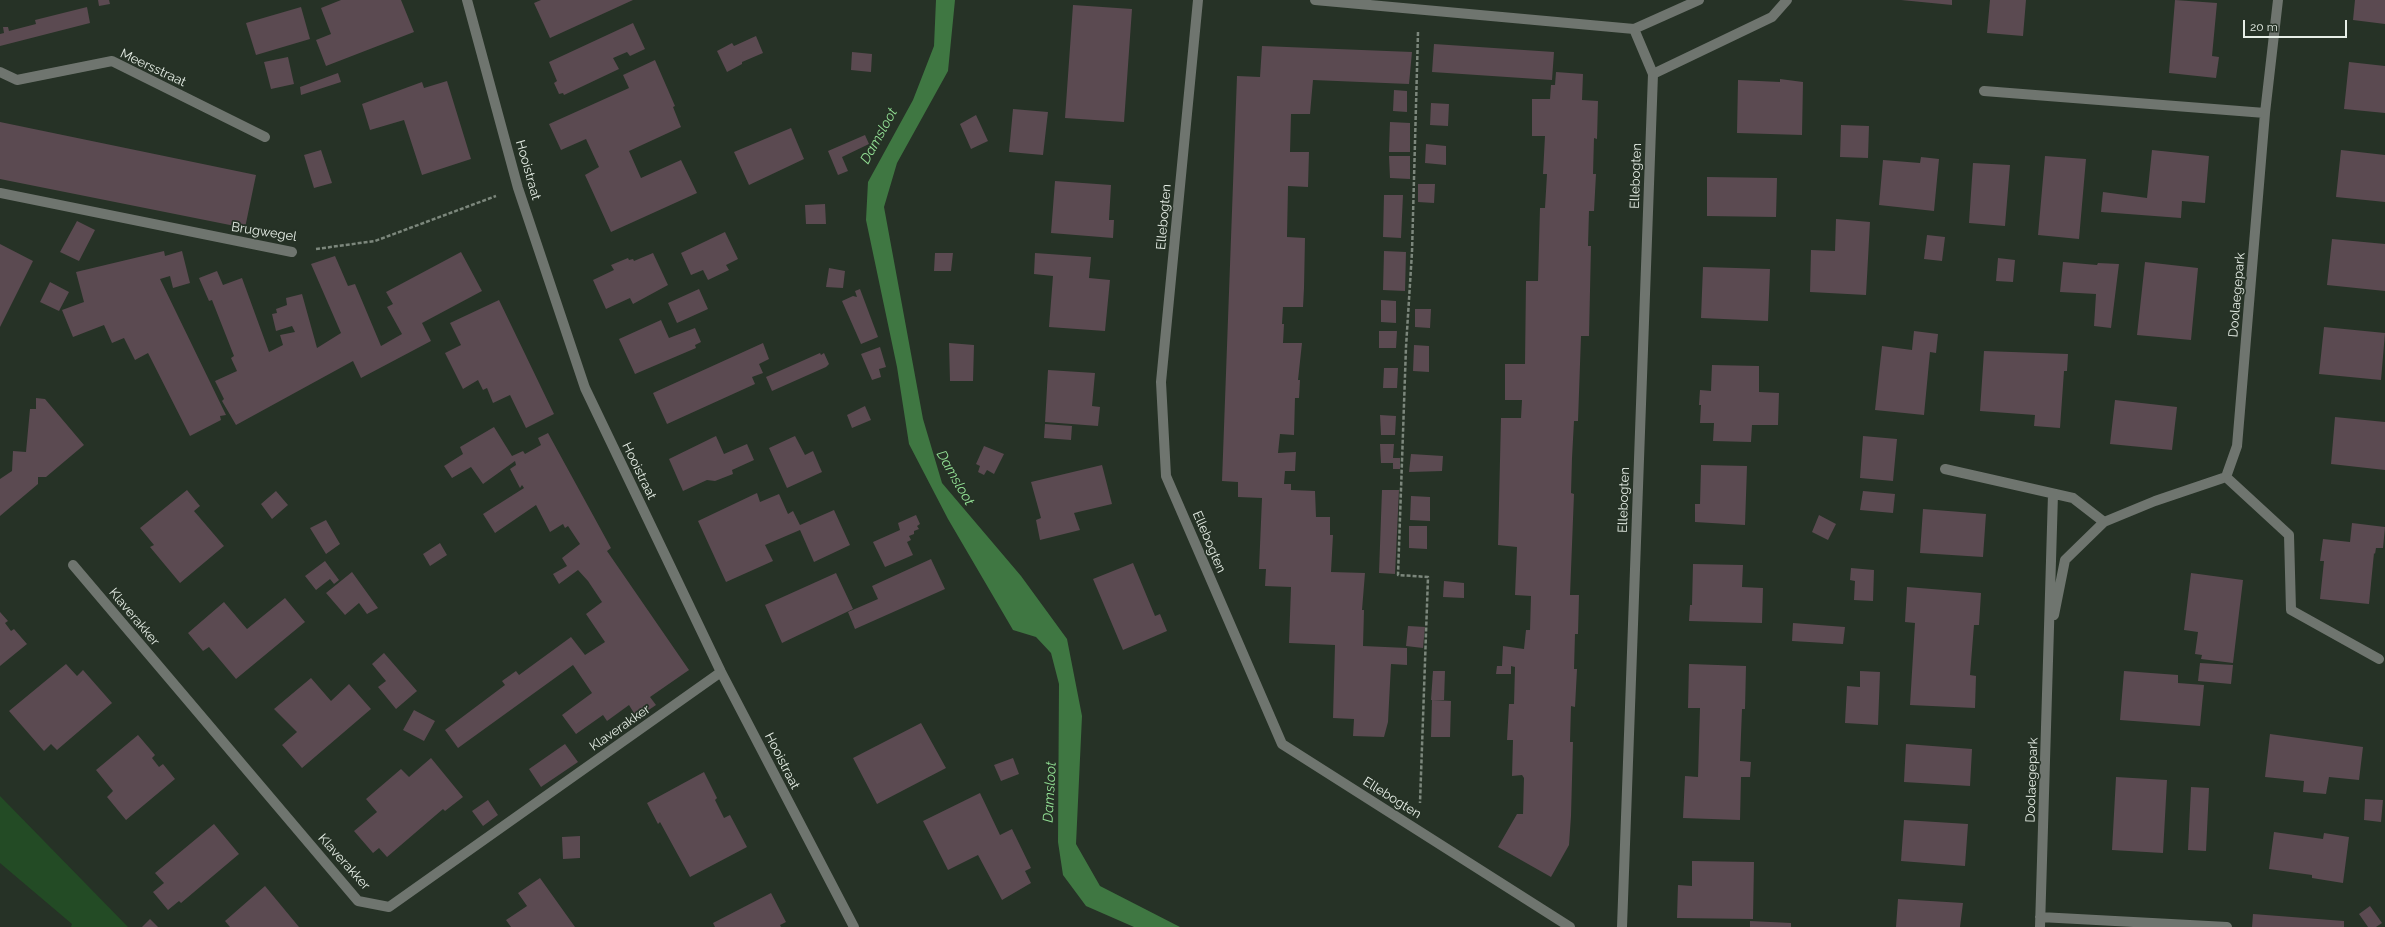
<!DOCTYPE html>
<html>
<head>
<meta charset="utf-8">
<style>
  body { margin:0 }
  #map { position:relative; width:2385px; height:927px; overflow:hidden; background:#263226; font-family:Raleway,sans-serif }
  canvas { display:block }
  .scale { position:absolute; left:2243px; top:20px; width:104px; height:18px; box-sizing:border-box; border:2px solid #e6eee6; border-top:0; padding-left:5px; font-size:12px; line-height:14px; white-space:nowrap; color:#e6eee6; -webkit-text-stroke:3px #263226; paint-order:stroke }
</style>
</head>
<body>
<div id="map">
<canvas width="2385" height="927"></canvas>
<div class="scale">20 m</div>
</div>
<script>
const ctx = document.querySelector('canvas').getContext('2d');
ctx.lineJoin = 'round';
function paint(path, color) { ctx.fillStyle = color; ctx.fill(path, 'evenodd'); }
const toPath = rows => new Path2D(rows.map(r => 'M' + r).join(''));
function stroke(path, color, width, dash) { ctx.strokeStyle = color; ctx.lineWidth = width; ctx.lineCap = dash ? 'butt' : 'round'; ctx.setLineDash(dash || []); ctx.stroke(path); }
function write(font, color, halo, rows, align = 'center') {
  ctx.font = font + ' Raleway,sans-serif'; ctx.lineWidth = 3.5; ctx.setLineDash([]); ctx.textBaseline = 'middle'; ctx.strokeStyle = halo; ctx.fillStyle = color; for (const [text, x, y, turn = 0] of rows) {
    ctx.save(); ctx.translate(x, y); ctx.rotate((+turn || 0) * Math.PI / 180); ctx.textAlign = isNaN(turn) ? turn : align; if (halo) ctx.strokeText(text, 0, 0); ctx.fillText(text, 0, 0); ctx.restore();
  }
}
paint(toPath([
  [0,796,128,927,71,927,72,924,0,863]
]), '#234b25');
paint(toPath([
  [936,0,955,0,948,71,897,163,884,207,923,419,942,483,1021,576,1067,639,1082,716,1076,844,1100,886,1180,927,1134,927,1086,906,1063,875,1058,842,1059,684,1051,653,1036,637,1013,630,948,519,909,444,897,367,866,220,868,182,913,100,934,46]
]), '#3f7742');
paint(toPath([
  [98,0,109,0,110,4,99,6],
  [341,0,401,0,414,32,326,66,316,40,331,34,321,8],
  [541,0,633,0,550,38,534,3],
  [1901,0,1952,0,1952,5],
  [1990,0,2026,0,2023,36,1987,33],
  [2175,0,2217,3,2212,56,2219,57,2216,78,2169,73],
  [2355,0,2385,0,2385,24,2353,20],
  [1073,5,1132,9,1124,122,1065,118],
  [87,7,90,23,0,46,0,34,4,33,3,27,8,27,9,31,36,24,35,20],
  [301,7,310,39,256,55,246,23],
  [633,23,645,49,630,56,627,52,613,58,619,69,564,95,563,93,559,94,554,83,557,81,549,62],
  [756,36,763,53,742,62,742,64,727,72,717,51,732,43,734,46],
  [1434,44,1554,52,1552,80,1432,72],
  [1262,46,1412,52,1409,84,1313,80,1310,114,1291,114,1290,152,1309,152,1308,187,1288,186,1287,237,1305,238,1304,288,1303,307,1283,307,1282,324,1284,324,1283,343,1302,343,1298,380,1300,380,1299,398,1295,398,1294,435,1280,434,1278,453,1296,452,1295,471,1285,471,1284,484,1291,484,1291,490,1315,491,1316,517,1330,517,1330,535,1333,535,1331,572,1365,573,1362,610,1364,610,1363,646,1407,648,1407,665,1391,664,1388,722,1384,737,1353,736,1354,719,1333,718,1335,645,1289,643,1291,587,1265,586,1266,569,1259,569,1262,498,1238,497,1238,482,1222,481,1237,76,1260,77],
  [852,52,872,54,871,72,851,70],
  [288,57,294,84,271,89,264,62],
  [655,60,675,106,673,107,681,127,629,151,641,178,681,160,697,193,611,232,585,175,599,167,586,139,561,150,549,124,629,88,623,75],
  [2349,62,2385,66,2385,113,2344,109],
  [1556,72,1583,74,1582,100,1598,101,1597,139,1594,138,1593,174,1596,174,1594,211,1589,211,1588,246,1591,246,1589,336,1581,336,1578,421,1574,421,1572,458,1571,493,1574,494,1570,595,1579,595,1578,634,1575,634,1574,669,1577,669,1575,707,1571,706,1570,742,1573,742,1571,816,1569,845,1551,877,1498,847,1517,814,1523,814,1524,778,1522,775,1512,776,1513,740,1507,740,1509,704,1514,704,1515,667,1511,666,1511,674,1496,674,1497,666,1502,666,1503,646,1524,649,1526,630,1530,630,1531,596,1515,595,1517,547,1498,545,1501,418,1521,418,1522,400,1505,400,1505,364,1525,364,1526,281,1538,281,1540,208,1545,208,1547,174,1543,174,1545,136,1532,136,1532,99,1550,99,1551,85,1555,85],
  [338,73,341,82,301,95,300,87],
  [1780,79,1803,82,1802,135,1737,133,1738,80,1780,82],
  [447,81,471,159,422,175,404,120,370,130,362,104,422,82,424,88],
  [1394,90,1407,91,1407,112,1393,111],
  [1431,103,1449,104,1448,126,1430,125],
  [1013,109,1048,112,1043,155,1009,152],
  [976,115,988,141,971,149,960,124],
  [0,122,256,175,245,228,0,179],
  [1390,122,1410,123,1410,152,1389,152],
  [1841,125,1869,126,1868,158,1840,157],
  [791,128,804,159,749,185,734,152],
  [865,135,869,144,842,157,848,171,838,175,828,151],
  [1426,144,1446,146,1446,165,1425,163],
  [321,150,332,183,314,188,304,155],
  [2152,150,2209,156,2205,203,2182,201,2181,218,2101,212,2103,192,2147,198],
  [2341,150,2385,155,2385,202,2336,197],
  [1389,156,1410,156,1410,179,1390,178],
  [2045,156,2086,159,2079,239,2038,235],
  [1921,157,1939,159,1934,211,1879,205,1883,160,1920,163],
  [1973,163,2010,165,2005,226,1969,223],
  [1707,177,1777,178,1776,217,1707,216],
  [1055,181,1111,185,1109,220,1114,220,1113,238,1051,233],
  [1418,184,1435,184,1434,203,1418,202],
  [1384,195,1403,195,1401,238,1383,237],
  [825,204,826,224,806,224,805,205],
  [1836,219,1870,222,1866,295,1810,292,1811,250,1835,251],
  [77,221,95,230,79,261,60,252],
  [725,232,738,259,726,265,729,270,708,280,703,270,691,275,681,253],
  [1927,235,1945,237,1942,261,1924,259],
  [2332,239,2385,244,2385,291,2327,285],
  [0,244,33,261,0,327],
  [164,251,165,256,182,251,190,283,173,288,170,276,160,279,226,415,220,416,221,420,190,436,148,353,135,360,124,338,112,343,104,325,73,337,62,310,84,302,76,272],
  [1384,251,1406,252,1405,291,1383,290],
  [461,252,482,291,422,323,431,341,361,378,353,361,236,425,222,401,224,399,215,381,237,371,231,358,234,356,212,300,209,301,199,278,217,271,223,285,242,278,269,352,283,345,280,335,295,332,292,326,276,331,272,314,277,313,276,309,287,305,286,298,302,294,317,348,341,333,311,264,335,256,348,286,355,284,381,346,402,334,387,307,393,304,386,292],
  [653,253,668,285,633,304,630,298,606,309,593,280,614,270,611,265,628,258,629,260,633,259,634,261],
  [935,253,953,253,951,271,934,271],
  [1035,253,1091,257,1089,278,1110,280,1105,331,1049,327,1053,276,1034,274],
  [1998,258,2015,260,2013,282,1996,281],
  [2063,262,2097,265,2098,263,2119,264,2111,328,2094,326,2096,294,2060,292],
  [2145,262,2198,268,2191,340,2137,335],
  [1703,267,1770,269,1768,321,1701,318],
  [829,268,845,271,843,288,826,287],
  [50,282,69,292,59,311,40,302],
  [699,289,708,309,677,323,668,303],
  [860,289,878,337,861,344,842,301,853,296,857,297,855,291],
  [499,300,554,414,526,428,510,395,493,403,487,388,483,390,478,380,463,389,445,353,461,345,450,323],
  [1381,300,1396,301,1396,323,1381,322],
  [1415,309,1431,309,1430,328,1415,327],
  [661,320,669,338,695,328,701,342,695,345,696,348,635,374,619,339],
  [2324,327,2385,333,2381,380,2319,374],
  [1379,331,1397,331,1396,348,1379,348],
  [1914,331,1938,334,1936,353,1930,352,1924,415,1875,410,1882,346,1912,350],
  [763,343,769,359,759,364,763,373,752,377,755,384,667,424,653,393],
  [949,343,974,345,973,381,950,381],
  [1414,345,1429,346,1429,372,1413,371],
  [880,347,886,367,879,369,881,377,872,380,861,354],
  [1984,351,2068,354,2067,371,2064,371,2060,428,2034,426,2035,415,1980,411],
  [820,353,821,355,824,353,829,364,826,367,772,391,766,377],
  [1712,365,1759,366,1759,392,1779,393,1778,425,1752,425,1751,442,1713,441,1714,423,1700,423,1701,405,1699,405,1700,390,1711,391],
  [1384,368,1398,368,1397,388,1383,388],
  [1048,370,1095,373,1092,406,1100,407,1098,426,1045,422],
  [36,398,45,399,84,445,46,477,38,477,38,484,0,516,0,479,12,471,13,451,26,452,30,409,36,409],
  [2115,400,2177,407,2172,450,2110,444],
  [865,406,871,420,852,428,847,415],
  [1380,415,1396,416,1395,435,1381,435],
  [2335,417,2385,422,2385,470,2331,464],
  [1045,424,1072,426,1071,440,1044,438],
  [494,427,512,456,523,451,525,454,541,445,538,438,548,433,611,548,607,551,689,670,650,697,656,705,637,718,629,705,607,721,603,715,576,734,562,715,592,693,573,665,458,748,445,730,505,685,502,681,516,671,519,675,571,637,585,655,605,642,586,614,602,602,588,581,578,570,559,584,553,574,567,566,562,558,580,544,568,526,565,528,563,524,550,532,536,505,495,533,483,514,524,488,522,485,520,488,510,469,516,465,515,461,483,484,471,467,452,478,444,466,463,454,460,447],
  [716,436,724,454,747,444,754,460,732,470,733,474,715,481,707,480,683,491,669,459],
  [795,436,805,455,813,451,822,472,787,488,769,448],
  [1863,436,1897,439,1893,481,1860,478],
  [1380,444,1394,444,1393,458,1400,458,1400,469,1393,469,1393,463,1381,463],
  [984,446,1004,454,994,474,987,470,984,475,978,472,980,466,976,464],
  [1411,454,1443,456,1442,471,1409,472],
  [1102,465,1112,504,1074,513,1080,530,1040,540,1036,520,1041,518,1031,482],
  [1701,465,1747,466,1745,525,1695,522,1695,504,1700,504],
  [187,490,200,506,194,511,224,546,180,583,150,547,154,545,140,528],
  [1382,490,1399,490,1395,574,1379,573],
  [276,491,288,505,272,519,261,504],
  [1863,491,1895,494,1893,513,1860,510],
  [757,493,760,502,779,494,788,514,793,511,800,525,834,510,850,545,814,562,800,530,765,545,773,561,726,582,698,521],
  [1411,496,1430,497,1430,521,1410,520],
  [1923,509,1986,514,1983,557,1920,553],
  [916,515,920,524,917,526,919,529,914,531,914,534,909,536,911,540,907,542,913,555,885,567,873,542,900,530,898,523],
  [1819,515,1836,524,1828,540,1812,532],
  [326,520,340,544,326,554,310,528],
  [2352,523,2385,527,2383,548,2376,548,2375,554,2374,553,2369,604,2320,599,2324,561,2320,561,2323,539,2350,542],
  [1409,526,1427,526,1427,549,1409,548],
  [440,543,447,555,430,566,423,554],
  [931,559,945,589,855,629,848,612,878,599,872,586],
  [325,561,339,580,334,584,330,579,316,590,305,576],
  [1133,563,1155,616,1160,614,1167,631,1123,650,1093,579],
  [1693,564,1743,565,1742,587,1763,588,1762,623,1689,621,1690,605,1692,605],
  [1851,568,1874,570,1873,601,1854,600,1855,581,1850,580],
  [352,572,378,608,367,614,359,603,345,615,326,593],
  [836,573,853,609,782,643,765,605],
  [2191,573,2243,580,2233,663,2201,659,2202,655,2195,654,2198,632,2184,630],
  [1444,581,1464,583,1464,598,1443,597],
  [1907,587,1981,593,1979,625,1974,625,1970,675,1976,676,1975,708,1910,705,1915,623,1905,622],
  [285,598,305,622,236,679,209,647,203,651,188,633,224,602,247,629],
  [0,612,8,621,5,623,11,631,14,629,27,644,0,666],
  [1793,623,1845,627,1843,644,1792,641],
  [1408,626,1425,627,1423,648,1406,646],
  [384,653,417,691,396,709,378,687,386,681,372,664],
  [2200,663,2233,665,2231,684,2198,681],
  [66,664,77,676,83,670,112,703,57,750,51,744,44,751,9,711],
  [1689,664,1746,666,1745,709,1742,709,1740,761,1751,762,1750,777,1741,777,1740,820,1683,818,1685,776,1698,777,1699,741,1700,708,1688,708],
  [1433,671,1445,671,1444,700,1431,700],
  [1860,671,1880,672,1878,725,1845,723,1847,686,1860,687],
  [2124,671,2178,675,2178,683,2204,685,2200,726,2120,720],
  [311,678,331,701,349,684,371,709,302,768,282,745,297,732,274,709],
  [1432,700,1451,701,1450,737,1431,737],
  [414,710,435,721,424,741,403,730],
  [921,723,946,768,877,804,853,758],
  [2270,734,2363,747,2359,780,2329,777,2326,794,2303,792,2304,781,2265,777],
  [138,735,155,755,152,758,159,767,163,764,175,779,126,820,107,797,113,791,96,770],
  [565,744,578,762,541,787,529,769],
  [1906,744,1972,749,1970,786,1904,782],
  [431,758,463,797,445,811,443,809,387,857,379,848,373,853,354,831,377,812,366,799,401,769,409,777],
  [1013,758,1019,774,1001,781,994,765],
  [704,772,717,798,715,800,724,818,730,815,747,847,690,877,660,822,658,824,647,803],
  [2116,777,2167,780,2163,853,2112,850],
  [2191,787,2209,788,2206,851,2188,850],
  [980,793,1000,835,1012,829,1031,868,1025,871,1031,883,1002,900,978,855,948,870,923,821],
  [2365,799,2383,800,2381,822,2364,820],
  [488,800,498,815,483,826,472,811],
  [1904,820,1968,824,1965,866,1901,861],
  [214,824,239,854,181,903,179,901,168,910,153,892,164,883,155,873],
  [2274,832,2323,839,2324,833,2349,837,2343,883,2312,878,2312,875,2269,869],
  [580,836,580,858,563,859,562,837],
  [1692,861,1754,862,1753,919,1677,918,1678,885,1692,886],
  [540,878,575,927,511,927,506,920,527,906,518,893],
  [265,886,299,927,230,927,225,921],
  [771,893,786,922,780,925,781,927,715,927,713,923],
  [1898,899,1963,903,1960,927,1896,927],
  [2370,906,2382,923,2376,927,2368,927,2359,914],
  [2253,914,2344,921,2344,927,2252,927],
  [150,919,158,927,142,927],
  [1750,921,1791,923,1791,927,1750,927]
]), '#5b4a51');
stroke(toPath([
  [1418,32,1412,252,1406,347,1398,575,1428,577,1420,803],
  [316,249,375,241,496,196]
]), '#7c877c', 2.5, [4, 2]);
stroke(toPath([
  [467,0,518,188,585,388,721,672,854,927],
  [1198,0,1161,382,1166,476,1282,744,1570,927],
  [1315,0,1634,29,1699,0],
  [0,72,17,80,112,61,265,137],
  [1653,74,1772,17,1787,0],
  [1984,91,2265,113],
  [0,193,292,252],
  [1945,469,2073,498,2104,522,2155,501,2226,477,2237,446,2265,113,2278,0],
  [2226,477,2289,535,2291,610,2379,659],
  [73,565,358,901,389,907,721,672],
  [2054,615,2065,560,2104,522],
  [2040,917,2227,927],
  [1622,927,1653,74,1634,29],
  [2040,927,2053,494]
]), '#6f756f', 10);
write('13px', '#e6eee6', '#263226', [
  ["Meersstraat",153,68,25],
  ["Hooistraat",528,170,74],
  ["Ellebogten",1636,176,-88],
  ["Ellebogten",1164,217,-85],
  ["Brugwegel",264,232,9],
  ["Doolaegepark",2237,295,-85],
  ["Hooistraat",639,471,64],
  ["Ellebogten",1624,500,-88],
  ["Ellebogten",1209,542,67],
  ["Klaverakker",134,617,50],
  ["Klaverakker",620,728,-35],
  ["Hooistraat",782,761,63],
  ["Doolaegepark",2032,780,-88],
  ["Ellebogten",1392,798,32],
  ["Klaverakker",344,862,48]
]);
write('italic 14px', '#93e195', '#263226', [
  ["Damsloot",879,136,-61],
  ["Damsloot",955,478,60],
  ["Damsloot",1050,792,-87]
]);
</script>
</body>
</html>
